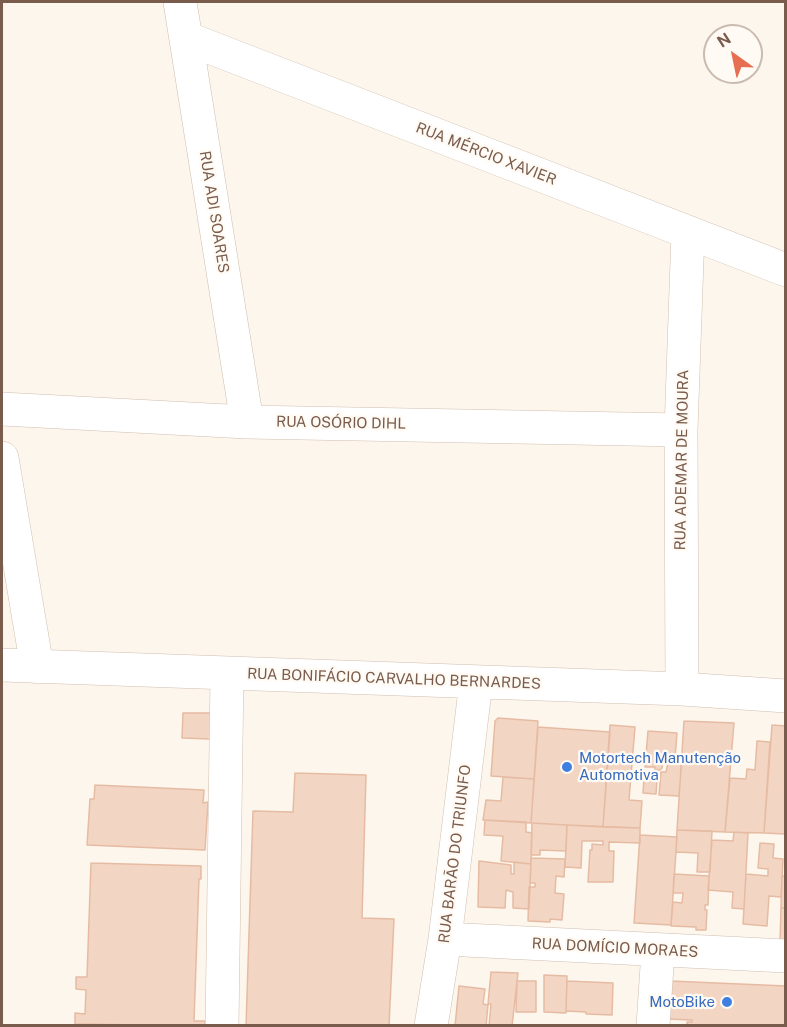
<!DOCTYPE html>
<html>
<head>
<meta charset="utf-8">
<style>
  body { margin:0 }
  #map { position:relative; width:787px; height:1027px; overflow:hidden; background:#fdf6ec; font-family:"Public Sans",sans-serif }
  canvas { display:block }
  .frame { position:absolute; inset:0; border:3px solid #7a5c4d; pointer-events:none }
  .north { position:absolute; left:703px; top:24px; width:60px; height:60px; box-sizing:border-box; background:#fffaf3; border:2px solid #cabbb1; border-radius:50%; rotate:327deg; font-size:16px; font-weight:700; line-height:24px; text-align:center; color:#7a5c4d }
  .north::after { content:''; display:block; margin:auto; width:21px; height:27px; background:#e76f51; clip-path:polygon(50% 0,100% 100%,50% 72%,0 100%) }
</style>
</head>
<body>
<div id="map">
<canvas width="787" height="1027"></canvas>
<div class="frame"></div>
<div class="north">N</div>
</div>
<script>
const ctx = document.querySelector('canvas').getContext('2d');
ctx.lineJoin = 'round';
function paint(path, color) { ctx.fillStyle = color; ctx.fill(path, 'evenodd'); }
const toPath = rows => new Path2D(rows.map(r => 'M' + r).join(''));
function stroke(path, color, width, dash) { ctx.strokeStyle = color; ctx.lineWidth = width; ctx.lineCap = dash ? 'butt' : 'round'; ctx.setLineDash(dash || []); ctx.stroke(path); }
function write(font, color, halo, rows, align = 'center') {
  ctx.font = font + ' "Public Sans",sans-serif'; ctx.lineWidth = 4.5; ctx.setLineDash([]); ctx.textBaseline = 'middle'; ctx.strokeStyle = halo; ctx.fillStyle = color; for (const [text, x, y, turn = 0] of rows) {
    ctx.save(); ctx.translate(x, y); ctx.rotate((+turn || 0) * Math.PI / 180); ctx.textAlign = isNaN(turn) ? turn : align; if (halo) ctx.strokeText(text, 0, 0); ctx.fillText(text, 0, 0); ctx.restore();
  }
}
const building = toPath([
  [183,713,211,713,211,739,182,738,183,713],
  [498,718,538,721,534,779,491,776,495,721,498,718],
  [684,721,734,723,725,832,677,830,684,721],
  [610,725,635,727,629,800,642,801,640,828,603,827,610,725],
  [772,725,786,726,786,834,764,833,772,725],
  [538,727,610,732,603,827,531,823,538,727],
  [648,731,677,733,675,758,682,758,679,796,659,795,661,772,666,772,669,759,663,758,662,768,660,770,655,770,655,767,645,767,648,731],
  [757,741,770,742,764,833,725,832,730,778,746,779,747,769,755,770,757,741],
  [295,773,366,775,362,918,394,919,389,1026,246,1026,253,811,293,812,295,773],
  [503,777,534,779,531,823,483,820,486,800,501,801,503,777],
  [644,778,657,780,656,794,643,793,644,778],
  [95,785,204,790,203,803,208,802,205,850,87,845,90,799,94,799,95,785],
  [485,820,526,822,526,832,532,833,531,864,501,861,503,836,484,835,485,820],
  [532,823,567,825,566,851,540,850,540,855,531,855,532,823],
  [567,825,640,828,640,843,609,842,609,851,614,851,613,882,588,882,590,850,592,850,592,844,603,845,603,841,582,841,581,868,565,867,567,825],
  [677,830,712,831,710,872,697,872,698,853,676,852,677,830],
  [734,832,748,833,744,909,732,908,733,892,708,890,712,840,733,841,734,832],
  [640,835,677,837,671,925,634,923,640,835],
  [760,843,774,844,773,858,783,859,781,897,769,896,767,926,743,924,746,874,768,876,768,869,758,868,760,843],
  [531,858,565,859,564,877,556,876,555,893,564,894,562,920,550,919,550,922,528,921,529,887,535,887,535,883,530,883,531,858],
  [479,861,511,865,511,874,514,874,514,862,531,864,529,909,513,908,513,892,506,890,505,908,478,907,479,861],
  [91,863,201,866,201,879,199,879,194,1021,205,1021,205,1026,75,1024,75,1013,85,1014,86,990,76,989,76,977,87,977,91,863],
  [674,874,709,876,708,905,705,905,705,910,707,910,706,930,696,930,696,927,671,926,673,902,682,903,683,893,673,893,674,874],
  [782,876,786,876,786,908,781,908,782,876],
  [781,908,786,908,786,942,780,942,781,908],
  [491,972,518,973,512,1026,489,1026,491,1004,488,1004,491,972],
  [544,975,567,976,566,1013,544,1012,544,975],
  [517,981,536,981,536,1012,516,1012,517,981],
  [567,981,613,983,612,1015,586,1014,586,1012,566,1011,567,981],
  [670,981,786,986,786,1026,687,1026,687,1022,692,1022,692,1020,668,1019,670,981],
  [459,986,485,989,483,1004,488,1005,486,1026,455,1026,459,986]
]);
paint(building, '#f3d5c3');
stroke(building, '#e6bba3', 1.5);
const minor = toPath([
  [180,2,247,422],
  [186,38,786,270],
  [2,409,247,422,681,430],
  [2,458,37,667],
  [2,665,682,689,786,696],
  [682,689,681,430,688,232],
  [445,939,786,956],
  [222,1026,227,674],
  [431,1026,445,939,476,682],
  [653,1026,658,951]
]);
stroke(minor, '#d1beb0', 34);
stroke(minor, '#fff', 33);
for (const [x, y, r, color] of [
  [567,767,6,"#3f7fe0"],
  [727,1002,6,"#3f7fe0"]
]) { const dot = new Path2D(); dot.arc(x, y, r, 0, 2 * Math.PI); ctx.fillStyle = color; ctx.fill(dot); stroke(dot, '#fffaf3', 2); }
write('15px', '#7a5c4d', '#fffaf3', [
  ["RUA MÉRCIO XAVIER",486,154,21],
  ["RUA ADI SOARES",214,212,81],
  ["RUA OSÓRIO DIHL",341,423,1],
  ["RUA ADEMAR DE MOURA",682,460,-89],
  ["RUA BONIFÁCIO CARVALHO BERNARDES",394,679,2],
  ["RUA BARÃO DO TRIUNFO",455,854,-83],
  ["RUA DOMÍCIO MORAES",615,948,3]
]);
write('15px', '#366cbe', '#fffaf3', [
  ["Motortech Manutenção",579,758],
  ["Automotiva",579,775],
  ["MotoBike",715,1002,"right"]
], 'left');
</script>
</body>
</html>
